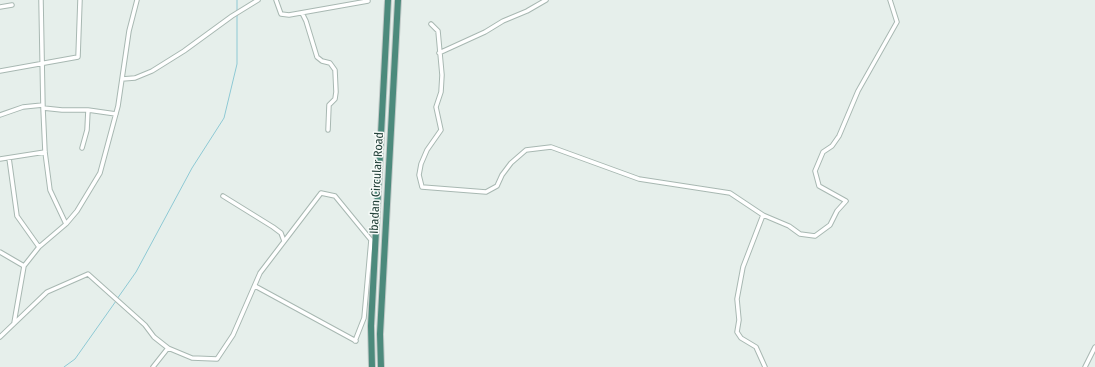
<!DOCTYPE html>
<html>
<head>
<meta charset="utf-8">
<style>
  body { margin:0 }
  canvas { display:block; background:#e6efeb }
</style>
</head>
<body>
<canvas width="1095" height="367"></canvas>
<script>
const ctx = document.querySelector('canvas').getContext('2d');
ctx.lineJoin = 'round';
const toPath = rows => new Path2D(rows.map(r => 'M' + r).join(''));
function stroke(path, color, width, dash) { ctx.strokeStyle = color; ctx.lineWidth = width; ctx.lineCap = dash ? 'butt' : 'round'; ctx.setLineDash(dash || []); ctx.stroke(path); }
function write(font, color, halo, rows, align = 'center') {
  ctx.font = font + ' "Fira Sans Condensed",sans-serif'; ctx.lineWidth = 3; ctx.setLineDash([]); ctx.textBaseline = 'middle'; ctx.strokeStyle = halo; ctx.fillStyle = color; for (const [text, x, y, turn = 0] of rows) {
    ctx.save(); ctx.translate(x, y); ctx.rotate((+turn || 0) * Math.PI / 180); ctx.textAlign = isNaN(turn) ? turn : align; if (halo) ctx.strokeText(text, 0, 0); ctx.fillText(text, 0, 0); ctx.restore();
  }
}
stroke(toPath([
  [237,0,237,11],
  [117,299,136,272,192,168,224,118,237,64,237,15],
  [64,367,75,359,116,301]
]), '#8ec9d4', 1);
const minor = toPath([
  [41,0,43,108,45,152,50,190,66,224],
  [276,0,281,14,289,15,368,1],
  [0,7,12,5],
  [302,13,306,21,317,57,322,61,330,63,335,70,336,92,335,99,329,105,328,130],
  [431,24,438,31,442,75,441,92,436,107,441,130,427,150,421,164,419,175,422,187,486,192,497,186,502,175,511,163,526,150,551,147,639,179,730,193,763,215,789,226,800,234,815,236,830,225,837,211,846,201,819,186,815,171,823,152,832,146,839,136,858,91,897,22,890,0],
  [439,53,485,32,503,21,527,11,546,0],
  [0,71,78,57,80,0],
  [122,79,135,78,152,71,184,51,232,16,258,0],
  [43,108,62,110,88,110,116,114],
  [0,115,23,107,43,105],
  [82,148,87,130,88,110],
  [9,158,17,216,39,247],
  [0,159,45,152],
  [223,196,273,227,281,233,284,241],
  [763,215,743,267,737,299,739,320,737,332,741,338,756,347,765,367],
  [0,252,24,266],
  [255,286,356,341],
  [14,323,24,266,39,247,66,224,77,211,100,173,118,106,129,31,137,0],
  [0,337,47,292,88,274,145,325,154,337,168,348],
  [153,367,168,348,192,358,217,359,233,335,260,273,321,193,335,196,371,240,364,318,355,341],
  [1085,367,1095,347]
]);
const trunk = toPath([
  [372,367,371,326,388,0],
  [381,367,380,334,398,0]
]);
stroke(minor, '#a8b8b2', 5.5);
stroke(trunk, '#c2cac8', 8);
stroke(minor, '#fff', 3.5);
stroke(trunk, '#4c8a7c', 6);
write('12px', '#24423a', '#f7fbf9', [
  ["Ibadan Circular Road",377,183,-87]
]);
</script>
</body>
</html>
